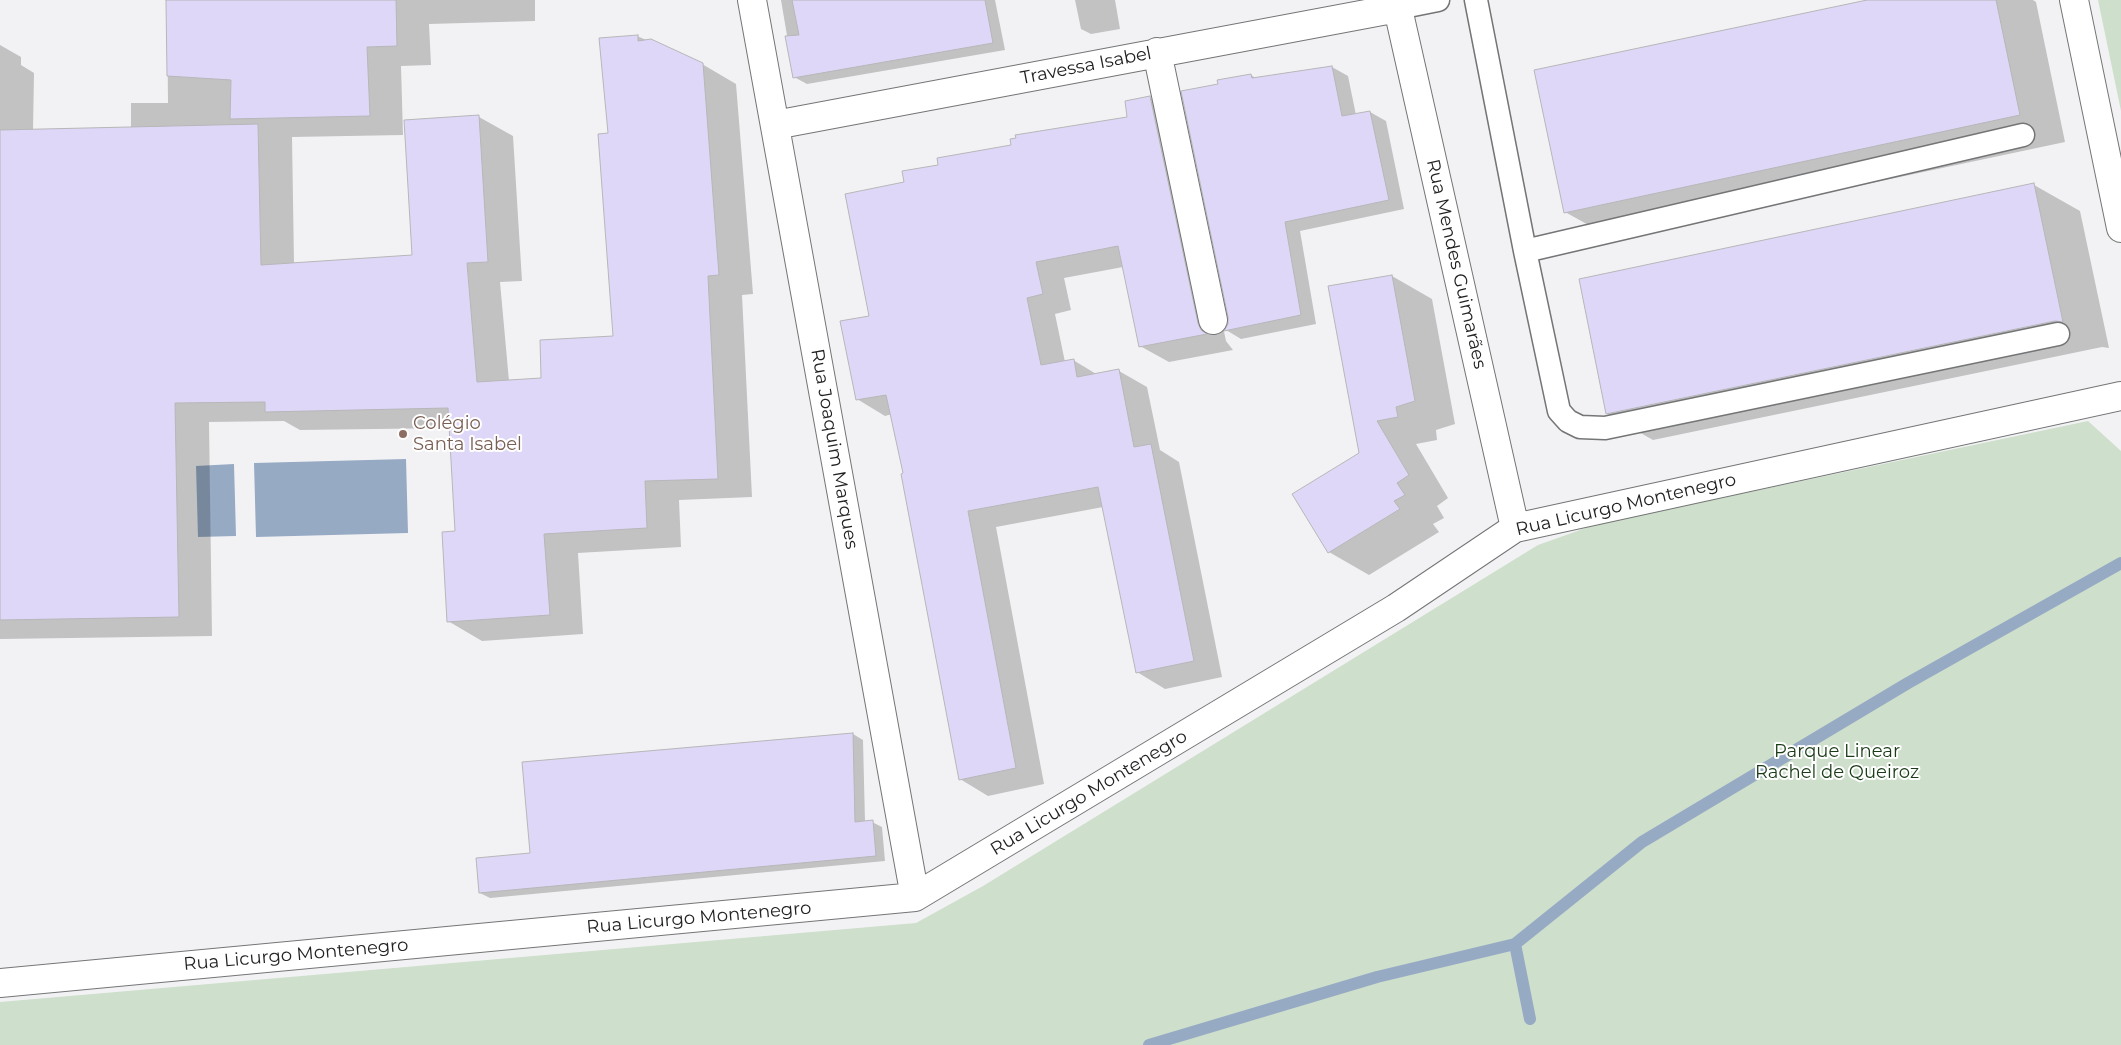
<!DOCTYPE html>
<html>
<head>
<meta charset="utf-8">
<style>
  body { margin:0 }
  canvas { display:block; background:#f2f2f4 }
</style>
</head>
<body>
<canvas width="2121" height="1045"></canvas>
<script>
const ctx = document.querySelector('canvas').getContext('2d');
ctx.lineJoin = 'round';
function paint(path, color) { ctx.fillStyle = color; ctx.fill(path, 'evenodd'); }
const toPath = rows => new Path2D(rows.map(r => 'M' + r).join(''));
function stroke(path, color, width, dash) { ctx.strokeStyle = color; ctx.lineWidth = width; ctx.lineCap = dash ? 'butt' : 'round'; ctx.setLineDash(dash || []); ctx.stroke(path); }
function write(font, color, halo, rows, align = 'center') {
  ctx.font = font + ' Montserrat,sans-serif'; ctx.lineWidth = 4; ctx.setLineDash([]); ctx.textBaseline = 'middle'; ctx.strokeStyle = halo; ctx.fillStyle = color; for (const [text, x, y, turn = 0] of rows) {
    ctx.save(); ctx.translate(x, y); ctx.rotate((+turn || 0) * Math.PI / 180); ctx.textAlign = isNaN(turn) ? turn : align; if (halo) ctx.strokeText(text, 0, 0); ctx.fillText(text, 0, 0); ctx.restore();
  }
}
paint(toPath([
  [2098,0,2121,0,2121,111],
  [2088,421,2121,451,2121,1045,0,1045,0,1002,916,923,983,886,1538,545,1597,524]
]), '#cedfcc');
paint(toPath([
  [406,459,408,533,256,537,254,463],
  [234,464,236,536,198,537,196,466]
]), '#97aac4');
paint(toPath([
  [167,0,535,0,535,21,429,24,431,65,401,66,403,135,292,137,294,264,413,257,479,117,513,136,522,281,500,282,509,381,542,379,614,337,609,134,637,36,702,64,736,84,753,294,742,295,752,497,679,500,681,547,578,553,583,634,482,641,448,621,456,532,451,428,300,430,284,421,209,422,212,636,0,639,0,45,21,57,21,65,34,73,33,130,131,128,131,103,168,103],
  [781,0,995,0,1005,50,807,84,794,77],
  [1075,0,1115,0,1120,29,1091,34,1081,29],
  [1873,0,2033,0,2036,2,2065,142,1612,238,1565,212],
  [1332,67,1348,76,1356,115,1370,112,1386,121,1404,209,1300,231,1316,324,1241,339,1226,330,1229,325,1219,85,1251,75,1257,79],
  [1150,98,1178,114,1226,341,1233,350,1169,362,1140,346,1123,267,1064,278,1071,310,1055,314,1065,362,1073,360,1098,375,1119,371,1147,387,1160,450,1179,462,1222,677,1165,689,1137,672,1103,507,996,527,1044,784,988,796,960,779,904,474,892,414,885,416,857,399,870,317,906,183,940,166,1129,118],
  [2034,185,2080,211,2109,348,2102,347,1653,440,1607,414],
  [1392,276,1432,299,1455,424,1436,430,1437,440,1416,444,1448,498,1437,506,1444,518,1433,524,1439,532,1369,575,1329,552,1361,454],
  [853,734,863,740,865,822,872,822,882,827,885,861,490,898,480,893,531,854]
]), '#0003');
stroke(toPath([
  [1515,944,1530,1019],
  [1149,1045,1377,977,1515,944,1642,842,1908,683,2121,563]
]), '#97aac4', 12);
const building = toPath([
  [166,0,396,0,397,46,367,47,370,116,230,119,231,80,167,76,166,0],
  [792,0,985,0,993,43,793,78,785,36,799,35,792,0],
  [1867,0,1996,0,2020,115,1564,213,1534,70,1867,0],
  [638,35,638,41,651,39,703,63,719,275,708,276,718,479,645,481,647,528,544,534,550,615,447,622,442,532,455,531,448,408,265,412,265,402,175,403,179,617,0,620,0,130,258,124,261,265,412,255,404,120,479,115,488,262,467,263,477,382,541,378,540,340,613,336,598,134,608,133,599,38,638,35],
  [1332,66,1342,116,1370,111,1389,200,1285,222,1301,315,1224,331,1228,324,1228,317,1181,91,1218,84,1217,80,1251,74,1252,78,1332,66],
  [1150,96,1198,323,1201,330,1207,334,1139,347,1118,246,1036,262,1043,294,1027,298,1041,365,1074,359,1077,377,1119,369,1134,447,1151,444,1194,661,1136,673,1098,487,968,511,1016,768,959,780,901,474,903,473,886,395,856,400,840,321,869,316,845,194,904,182,902,171,938,165,937,158,1011,145,1010,139,1016,138,1015,135,1127,117,1125,101,1150,96],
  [2034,183,2063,322,2055,321,1606,414,1579,279,2034,183],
  [1392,275,1415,401,1396,407,1398,417,1377,421,1409,475,1397,483,1405,495,1394,501,1400,509,1328,553,1292,494,1359,453,1328,286,1392,275],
  [853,733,855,822,873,820,876,856,479,893,476,858,530,853,522,762,853,733]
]);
paint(building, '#dfd7f7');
stroke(building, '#b7b6b8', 1);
const service = toPath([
  [1476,0,1525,251,1559,411,1568,421,1580,427,1605,428,2058,334],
  [1398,8,1438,0],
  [1525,251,2023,135]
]);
const minor = toPath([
  [752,0,915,897],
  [1396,0,1515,528],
  [2074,0,2121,228],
  [1157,52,1213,320],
  [775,125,1398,8],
  [0,983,915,897,1396,608,1515,528,2121,396]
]);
stroke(service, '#747576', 25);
stroke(minor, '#747576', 30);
stroke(service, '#fff', 22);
stroke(minor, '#fff', 28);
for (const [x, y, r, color] of [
  [403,434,5,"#8d6e63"]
]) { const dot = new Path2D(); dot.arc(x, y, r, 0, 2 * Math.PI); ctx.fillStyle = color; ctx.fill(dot); stroke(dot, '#fff', 2); }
write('18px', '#222', '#fff', [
  ["Travessa Isabel",1086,66,-11],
  ["Rua Mendes Guimarães",1456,264,77],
  ["Rua Joaquim Marques",834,449,80],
  ["Rua Licurgo Montenegro",1626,505,-13],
  ["Rua Licurgo Montenegro",1089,793,-31],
  ["Rua Licurgo Montenegro",699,918,-5],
  ["Rua Licurgo Montenegro",296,955,-5]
]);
write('18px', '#785e54', '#fff', [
  ["Colégio",413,424],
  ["Santa Isabel",413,445]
], 'left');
write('18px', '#193b16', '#fff', [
  ["Parque Linear",1837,752],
  ["Rachel de Queiroz",1837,773]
]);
</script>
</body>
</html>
